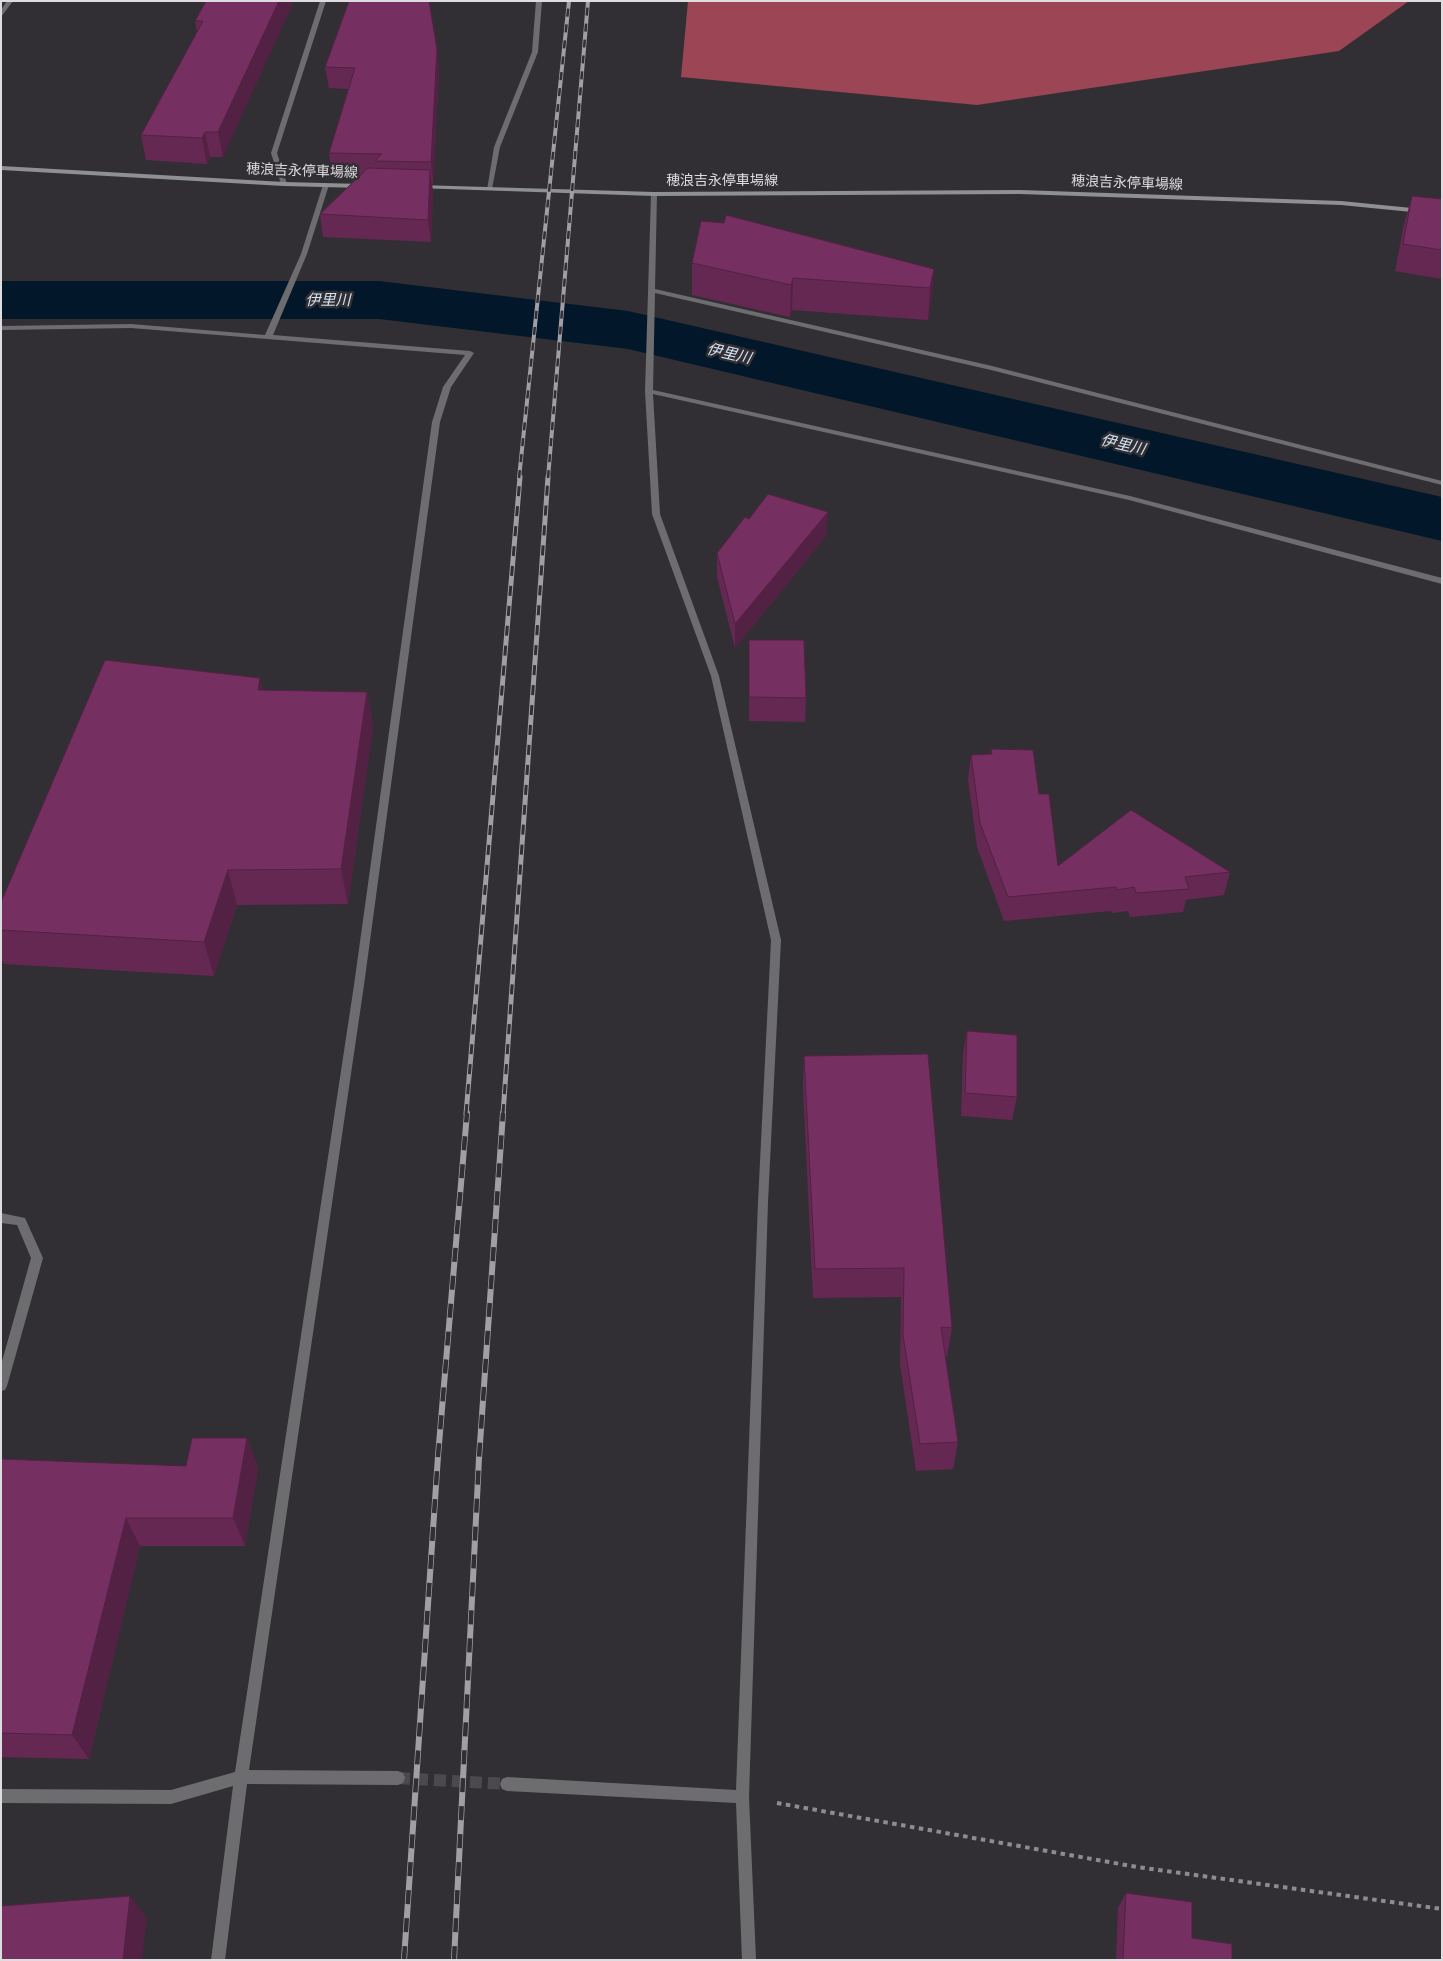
<!DOCTYPE html>
<html>
<head>
<meta charset="utf-8">
<style>
  body { margin:0 }
  #map { position:relative; width:1443px; height:1961px; overflow:hidden; background:#322f34; font-family:Inter,sans-serif }
  canvas { display:block }
  .frame { position:absolute; inset:0; border:2px solid #dedcdf; pointer-events:none }
</style>
</head>
<body>
<div id="map">
<canvas width="1443" height="1961"></canvas>
<div class="frame"></div>
</div>
<script>
const ctx = document.querySelector('canvas').getContext('2d');
ctx.lineJoin = 'round';
function paint(path, color) { ctx.fillStyle = color; ctx.fill(path, 'evenodd'); }
const toPath = rows => new Path2D(rows.map(r => 'M' + r).join(''));
function stroke(path, color, width, dash) { ctx.strokeStyle = color; ctx.lineWidth = width; ctx.lineCap = dash ? 'butt' : 'round'; ctx.setLineDash(dash || []); ctx.stroke(path); }
function write(font, color, halo, rows, align = 'center') {
  ctx.font = font + ' Inter,"Noto Sans JP",sans-serif'; ctx.lineWidth = 5; ctx.setLineDash([]); ctx.textBaseline = 'middle'; ctx.strokeStyle = halo; ctx.fillStyle = color; for (const [text, x, y, turn = 0] of rows) {
    ctx.save(); ctx.translate(x, y); ctx.rotate((+turn || 0) * Math.PI / 180); ctx.textAlign = isNaN(turn) ? turn : align; if (halo) ctx.strokeText(text, 0, 0); ctx.fillText(text, 0, 0); ctx.restore();
  }
}
paint(toPath([
  [688,1,1409,1,1339,51,977,105,681,77]
]), '#9c4554');
paint(toPath([
  [1,281,379,281,628,311,1442,497,1442,541,628,349,379,319,1,319,1,281]
]), '#021729');
stroke(toPath([
  [398,1778,507,1784]
]), '#4c494e', 12, [12, 6]);
stroke(toPath([
  [777,1803,1137,1867,1442,1909]
]), '#8e8c8f', 4, [4.5, 4.5]);
paint(toPath([
  [7,1,13,1,1,17,1,10,7,1],
  [320,1,326,1,277,153,287,184,284,186,281,184,271,153,320,1],
  [536,1,542,1,538,52,500,147,492,189,487,190,494,147,532,52,536,1],
  [326,183,329,185,307,254,273,335,470,351,474,353,451,387,440,422,364,985,249,1770,398,1771,403,1773,405,1778,403,1783,398,1785,247,1784,225,1960,211,1960,233,1786,171,1804,1,1803,1,1789,171,1790,235,1772,354,985,432,422,443,387,465,355,131,328,1,330,1,326,131,324,265,335,301,254,323,185,326,183],
  [654,192,657,194,655,289,992,366,1442,481,1442,485,991,370,655,293,653,390,1130,496,1442,578,1442,584,1129,500,653,394,660,514,719,676,781,940,768,1202,749,1797,756,1960,742,1960,736,1803,507,1791,502,1789,500,1784,502,1779,507,1777,736,1790,758,1202,771,940,711,676,652,514,645,391,651,194,654,192],
  [1,1213,25,1218,43,1258,7,1386,5,1390,1,1391,1,1365,31,1258,17,1225,1,1223,1,1213]
]), '#6d6d70');
paint(toPath([
  [1,166,284,182,362,184,365,186,362,188,284,186,1,170,1,166],
  [419,185,654,192,1020,190,1341,201,1442,211,1442,215,1341,205,1020,194,654,196,417,188,417,186,419,185]
]), '#8f9094');
const railFar2 = toPath([
  [519,478,569,1],
  [548,478,588,1]
]);
const railFar1 = toPath([
  [466,1114,520,477],
  [503,1114,548,477]
]);
const rail = toPath([
  [404,1960,438,1456,467,1113],
  [454,1960,479,1458,503,1113]
]);
stroke(railFar2, '#a19fa3', 4);
stroke(railFar1, '#a19fa3', 5);
stroke(rail, '#a19fa3', 6);
stroke(railFar2, '#322f34', 2.5, [8]);
stroke(railFar1, '#322f34', 3, [10]);
stroke(rail, '#322f34', 4.5, [14]);
paint(toPath([
  [206,1,223,157,210,157,207,164,146,160,141,135,197,32,195,21],
  [437,49,439,70,433,184,432,184,433,192,431,242,323,237,320,214,360,175,332,175,329,153,348,89,329,88,325,67],
  [1412,196,1442,199,1442,279,1395,271,1404,224],
  [692,263,934,269,931,301,928,320,792,310,790,317,692,295],
  [828,512,826,536,735,648,717,577,717,553,749,519],
  [749,640,806,698,805,722,749,721],
  [263,690,367,692,373,726,348,904,237,905,214,976,4,964,1,958,1,902],
  [991,749,1039,794,1058,866,1230,872,1224,895,1186,900,1183,912,1130,917,1128,911,1112,913,1111,911,1004,921,977,847,968,779,971,755,991,754],
  [967,1031,1017,1097,1012,1120,961,1116,963,1054],
  [804,1056,952,1328,947,1356,945,1356,958,1442,953,1469,916,1471,900,1364,901,1297,813,1298,803,1086],
  [247,1438,258,1468,245,1546,140,1546,89,1759,1,1757,1,1459,186,1466],
  [1126,1893,1192,1938,1232,1960,1116,1960,1118,1908]
]), '#652853');
paint(toPath([
  [279,1,294,1,223,157,218,132],
  [437,49,439,70,433,184,431,162],
  [205,132,210,157,207,164,202,138],
  [430,170,433,192,431,242,428,220],
  [934,269,931,301,928,320,930,288],
  [793,278,792,310,790,317,791,285],
  [828,512,826,536,735,648,735,624],
  [260,678,268,713,258,690],
  [367,692,373,726,348,904,341,869],
  [228,870,237,905,214,976,204,942],
  [247,1438,258,1468,245,1546,233,1518],
  [126,1518,140,1546,89,1759,72,1735],
  [130,1896,147,1918,142,1960,123,1960]
]), '#522144');
const building = toPath([
  [206,1,279,1,218,132,205,132,202,138,141,135,203,21,195,21,206,1],
  [349,1,429,1,437,49,431,162,375,161,382,154,329,153,355,68,325,67,349,1],
  [368,168,430,170,428,220,320,214,368,168],
  [1412,196,1442,199,1442,250,1403,244,1412,196],
  [726,215,934,269,930,288,793,278,791,285,692,263,701,221,724,223,726,215],
  [768,494,828,512,735,624,717,553,745,517,749,519,768,494],
  [749,640,804,640,806,698,749,697,749,640],
  [105,660,260,678,258,690,367,692,341,869,228,870,204,942,1,930,1,902,105,660],
  [991,749,1033,750,1039,794,1049,794,1058,866,1131,810,1230,872,1185,877,1189,889,1136,893,1134,887,1117,890,1116,887,1008,897,980,823,971,755,992,754,991,749],
  [967,1031,1017,1035,1017,1097,965,1093,967,1031],
  [928,1054,952,1328,941,1327,958,1442,920,1444,903,1335,904,1268,815,1269,804,1056,928,1054],
  [192,1438,247,1438,233,1518,126,1518,72,1735,1,1733,1,1459,186,1466,192,1438],
  [1126,1893,1192,1902,1192,1938,1232,1944,1232,1960,1123,1960,1126,1893],
  [130,1896,123,1960,1,1960,1,1906,130,1896]
]);
paint(building, '#752f61');
stroke(building, '#522144', 1);
write('14px', '#dedcdf', '#322f34', [
  ["穂浪吉永停車場線",302,171,2],
  ["穂浪吉永停車場線",722,181],
  ["穂浪吉永停車場線",1127,183,2]
]);
write('italic 15px', '#d2e3f4', '#322f34', [
  ["伊里川",328,300],
  ["伊里川",729,354,13],
  ["伊里川",1123,445,13]
]);
</script>
</body>
</html>
